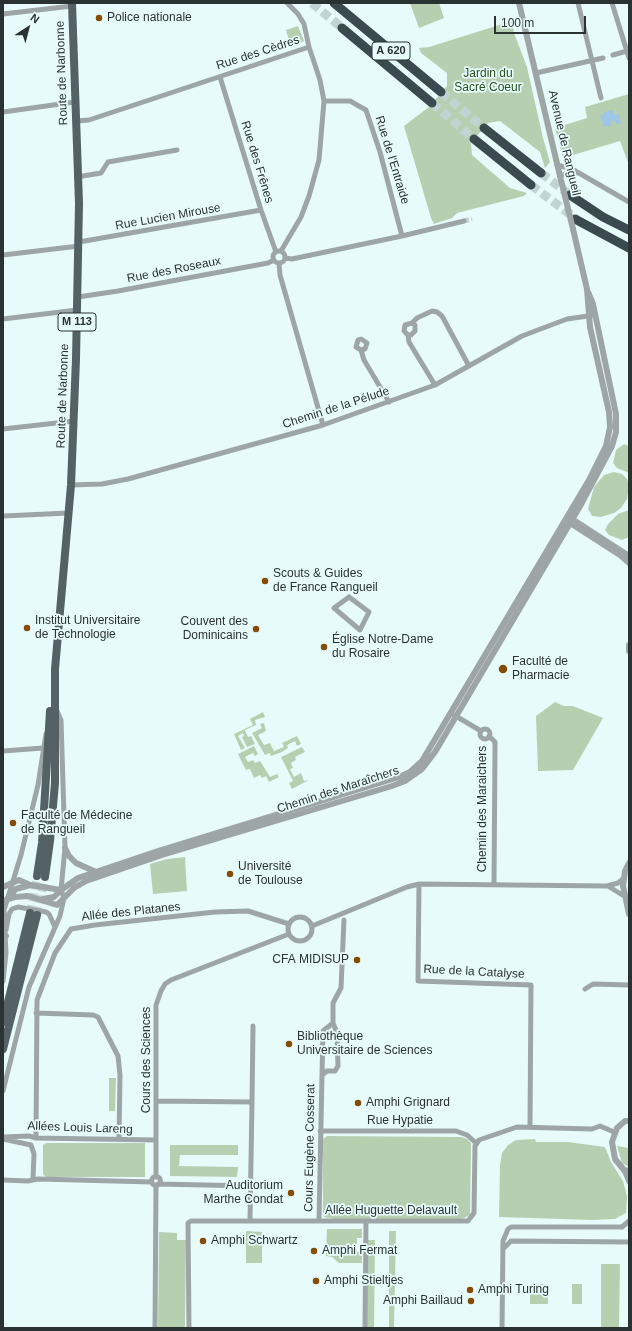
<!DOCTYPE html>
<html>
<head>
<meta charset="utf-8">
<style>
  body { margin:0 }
  #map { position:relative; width:632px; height:1331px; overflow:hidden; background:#e7fcfa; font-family:Helvetica,sans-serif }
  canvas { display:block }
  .frame { position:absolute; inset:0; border:4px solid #2b3332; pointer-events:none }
  .north { position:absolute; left:8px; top:8px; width:40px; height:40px; -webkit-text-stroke:3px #e7fcfa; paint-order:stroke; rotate:36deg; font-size:11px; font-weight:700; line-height:16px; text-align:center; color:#2b3332 }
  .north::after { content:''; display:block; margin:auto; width:14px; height:18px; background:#2b3332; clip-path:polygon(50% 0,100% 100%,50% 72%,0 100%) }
  .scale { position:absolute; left:494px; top:16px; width:92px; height:18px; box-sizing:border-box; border:2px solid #2b3332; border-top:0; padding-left:5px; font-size:12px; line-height:14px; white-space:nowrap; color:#2b3332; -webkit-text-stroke:3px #e7fcfa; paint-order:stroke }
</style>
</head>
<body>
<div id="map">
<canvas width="632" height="1331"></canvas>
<div class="frame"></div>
<div class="north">N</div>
<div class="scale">100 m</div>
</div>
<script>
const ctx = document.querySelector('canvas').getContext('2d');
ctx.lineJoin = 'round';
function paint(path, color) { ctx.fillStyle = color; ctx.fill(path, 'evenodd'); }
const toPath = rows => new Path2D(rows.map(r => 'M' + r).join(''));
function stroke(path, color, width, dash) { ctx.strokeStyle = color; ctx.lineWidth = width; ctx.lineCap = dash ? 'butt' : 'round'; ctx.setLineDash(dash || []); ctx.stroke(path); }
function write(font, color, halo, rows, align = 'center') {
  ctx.font = font + ' Helvetica,sans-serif'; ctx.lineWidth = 3.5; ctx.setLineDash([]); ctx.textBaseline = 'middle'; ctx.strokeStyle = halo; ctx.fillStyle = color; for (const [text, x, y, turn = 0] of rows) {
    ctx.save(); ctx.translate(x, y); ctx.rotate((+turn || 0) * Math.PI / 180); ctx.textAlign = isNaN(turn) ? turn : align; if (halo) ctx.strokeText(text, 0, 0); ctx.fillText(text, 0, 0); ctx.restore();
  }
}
paint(toPath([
  [410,3,439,3,444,18,419,28],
  [512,21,514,33,527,67,543,138,550,162,545,168,540,152,500,121,488,123,471,143,472,155,510,188,527,193,524,196,457,213,452,218,434,224,431,218,404,126,429,107,447,86,447,73,421,53,419,48,429,47],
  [298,26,304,41,291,47,286,30],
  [629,94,629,165,620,141,563,158,555,128,587,118,585,107],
  [624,444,629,446,629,473,617,468,613,463,616,450],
  [614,472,622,474,627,479,629,485,627,499,621,508,614,513,601,517,592,516,588,509,594,487,604,475],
  [626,511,629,511,629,537,622,540,609,535,605,530,608,524,618,514],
  [555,702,564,706,573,706,603,718,573,770,538,771,536,716],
  [263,712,265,717,255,720,256,725,245,730,248,737,251,736,255,744,247,747,242,737,244,736,243,733,238,736,245,748,241,750,234,734,253,725,250,719],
  [264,723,266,731,258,735,264,745,270,743,274,751,284,747,282,743,297,736,301,744,297,746,295,741,287,745,288,748,282,752,271,756,270,753,265,755,252,733,262,728,260,724],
  [254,746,258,754,255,756,253,753,245,757,248,762,253,760,255,763,260,761,270,777,277,774,279,777,269,782,266,776,262,778,260,775,254,778,250,769,246,770,238,754],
  [302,747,305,752,295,757,296,760,291,763,293,768,290,769,294,777,301,773,304,781,309,780,292,789,289,783,293,781,281,757],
  [185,857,187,891,153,894,150,864,167,859],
  [109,1078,116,1078,115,1111,109,1111],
  [327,1136,462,1137,467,1139,471,1143,471,1148,470,1215,462,1219,335,1219,324,1217,323,1214,323,1139],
  [535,1139,536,1142,568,1142,605,1147,611,1162,623,1181,627,1196,626,1213,615,1219,592,1220,499,1217,500,1165,502,1153,508,1145,516,1140],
  [46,1143,145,1143,145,1177,46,1177,43,1174,43,1145],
  [170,1145,238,1145,238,1155,180,1155,179,1166,238,1167,237,1177,170,1176],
  [617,1146,629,1148,629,1167,622,1163],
  [327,1229,362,1229,362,1238,357,1238,357,1252,362,1252,362,1263,339,1263,332,1257,326,1256],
  [246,1231,262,1232,262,1263,246,1263],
  [389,1231,396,1231,394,1328,389,1328],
  [159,1232,177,1233,177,1240,186,1240,185,1328,158,1328],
  [368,1240,375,1240,374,1328,367,1328],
  [601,1264,620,1264,619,1328,601,1328],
  [530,1284,548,1284,548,1304,530,1304],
  [572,1284,582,1284,582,1304,572,1304]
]), '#b7cfb1');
paint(toPath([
  [613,110,614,115,619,114,621,123,616,124,615,121,611,122,612,125,604,127,600,116,604,114,604,112]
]), '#9fc6e5');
stroke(toPath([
  [464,221,472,219]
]), '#c1d4d2', 5, [5, 2.5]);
stroke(toPath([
  [30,913,37,876],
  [37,915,45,877]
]), '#c1d4d2', 8, [8, 4]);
stroke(toPath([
  [312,3,342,28],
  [441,92,484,128],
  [432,103,474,139],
  [541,173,569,194],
  [531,185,575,218]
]), '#c1d4d2', 9, [9, 4.5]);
stroke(toPath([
  [287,3,298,14,304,24,309,47],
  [578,3,601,98],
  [612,3,629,58],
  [3,14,72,6],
  [613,55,627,51],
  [536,73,603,58],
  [220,77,261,210,276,252],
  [324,101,350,101,366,110,380,152,402,236],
  [3,112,75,102],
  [76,121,89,120,309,47,320,80,324,101,319,160,309,196,301,217,281,251],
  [557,165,572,169,629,202],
  [560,176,570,172,576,173],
  [77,177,101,173,108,162,177,150],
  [79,242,261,210],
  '273 257a6 6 0 1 1 12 0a6 6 0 1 1-12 0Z',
  [3,255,79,246],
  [285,258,292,259,402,236,464,221],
  [279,263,280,275,323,425],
  [78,297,118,291,268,263,274,260],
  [3,319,77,310],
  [412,323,417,318,432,311,437,312,442,316,469,366],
  [408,335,411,335,415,331,415,325,412,323,405,325,404,331,408,335,409,342,435,385],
  [361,350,365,349,367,343,361,339,358,340,356,347,361,350,364,360,389,402],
  [3,429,74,421],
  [71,485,102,484,128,479,323,425,435,385,522,336,567,319,595,315],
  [3,516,69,513],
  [349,597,369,612,360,630,334,608,349,597],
  [454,715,481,731],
  '480 734a5 5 0 1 1 10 0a5 5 0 1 1-10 0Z',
  [489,736,495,742,495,749,494,885],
  [3,751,43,748],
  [419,884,418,981,531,985,530,1126],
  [608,886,624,896],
  '288 929a12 12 0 1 1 24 0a12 12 0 1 1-24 0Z',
  [312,926,407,887,419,884,607,886,618,883,623,879],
  [6,930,9,914,12,909,18,907,46,912,49,914,55,927],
  [3,981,6,953,4,910,21,855,38,785,46,734],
  [585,989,593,984,629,985],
  [36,1013,93,1015,98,1017,118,1056,120,1075,119,1139],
  [333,1023,323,1031,322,1075,327,1071,335,1071,338,1066,337,1033,333,1023,333,1003,341,988,344,920],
  [3,1091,29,987,60,916,64,898,61,890,65,848,61,720,57,711],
  [156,1101,252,1102,250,1220],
  [252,1102,253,1026],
  [320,1131,456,1131,467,1135,476,1143],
  [3,1137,29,1136,36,1138,156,1140],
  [36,1138,37,1000,55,953,71,929,95,925,215,912,248,911,289,924],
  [3,1139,31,1145,34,1154,33,1179],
  [624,1170,629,1182],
  '151.5 1181a4.5 4.5 0 1 1 9 0a4.5 4.5 0 1 1-9 0Z',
  [156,1177,156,1005,161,991,165,984,171,980,289,934],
  [3,1180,28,1181,38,1179,152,1182],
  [158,1184,251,1186],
  [319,1221,322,1075],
  [503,1249,511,1241,629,1242],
  [155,1328,156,1185],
  [189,1328,188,1223,191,1221,468,1221,474,1213,475,1146,479,1140,517,1127,592,1129,600,1126,614,1132],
  [365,1328,366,1221],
  [502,1328,503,1241,508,1229,511,1227,622,1227,629,1221]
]), '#9da5a7', 5);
stroke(toPath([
  [519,3,560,176],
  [568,519,572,519,629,556],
  [567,521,620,555,629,563],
  [629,645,629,651],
  [65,848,69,856,76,863,96,872],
  [629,863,625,871,623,886,629,914],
  [3,887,19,880,30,885],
  [7,899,16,889,30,885,61,890],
  [43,899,54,897,61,890,78,878,158,851,399,777,410,772,422,761,589,480,606,446,610,427,609,412,590,327,587,289,573,229],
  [3,901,15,897,28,896,57,905,74,888,86,881,162,855,392,786,405,781,422,769,435,752,579,508,612,446,616,432,616,414,593,304,588,292],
  [3,933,6,936],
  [629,1121,625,1121,617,1128,612,1142,615,1159,624,1170,629,1171]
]), '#9da5a7', 6);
stroke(toPath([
  [37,876,42,843,50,711],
  [45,877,50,841,55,783,55,669,71,485,76,359,79,203,72,3],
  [3,1022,30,913],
  [3,1049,37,915]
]), '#546266', 8);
stroke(toPath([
  [334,3,441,92],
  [342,28,432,103],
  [484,128,541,173],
  [474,139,531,185],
  [570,195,603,217,629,230],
  [575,219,629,248]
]), '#3a4a4f', 9);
stroke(toPath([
  [560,176,573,229]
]), '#9da5a7', 6);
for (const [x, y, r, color] of [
  [99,18,4,"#864b04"],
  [265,581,4,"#864b04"],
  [27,628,4,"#864b04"],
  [256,629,4,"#864b04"],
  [324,647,4,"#864b04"],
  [503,669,5,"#864b04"],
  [13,823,4,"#864b04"],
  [230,874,4,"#864b04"],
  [357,960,4,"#864b04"],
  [289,1044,4,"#864b04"],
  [358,1103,4,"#864b04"],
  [291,1193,4,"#864b04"],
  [203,1241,4,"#864b04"],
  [314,1251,4,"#864b04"],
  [316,1281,4,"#864b04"],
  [470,1290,4,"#864b04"],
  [471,1301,4,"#864b04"]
]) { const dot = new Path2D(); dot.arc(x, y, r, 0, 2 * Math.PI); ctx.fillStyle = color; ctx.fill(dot); stroke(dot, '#e7fcfa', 1.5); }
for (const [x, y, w] of [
  [391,51,38],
  [77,322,38]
]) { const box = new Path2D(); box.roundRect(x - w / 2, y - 9, w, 18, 3); ctx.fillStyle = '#e7fcfa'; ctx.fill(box); stroke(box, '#2b3332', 1); }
write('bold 11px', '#2b3332', null, [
  ["A 620",391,51],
  ["M 113",77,322]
]);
write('12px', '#2b3332', '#e7fcfa', [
  ["Police nationale",107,18],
  ["Scouts & Guides",273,574],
  ["de France Rangueil",273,588],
  ["Institut Universitaire",35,621],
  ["de Technologie",35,635],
  ["Couvent des",248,622,"right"],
  ["Dominicains",248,636,"right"],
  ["Église Notre-Dame",332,640],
  ["du Rosaire",332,654],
  ["Faculté de",512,662],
  ["Pharmacie",512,676],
  ["Faculté de Médecine",21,816],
  ["de Rangueil",21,830],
  ["Université",238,867],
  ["de Toulouse",238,881],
  ["CFA MIDISUP",349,960,"right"],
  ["Bibliothèque",297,1037],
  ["Universitaire de Sciences",297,1051],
  ["Amphi Grignard",366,1103],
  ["Auditorium",283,1186,"right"],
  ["Marthe Condat",283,1200,"right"],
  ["Amphi Schwartz",211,1241],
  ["Amphi Fermat",322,1251],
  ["Amphi Stieltjes",324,1281],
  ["Amphi Turing",478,1290],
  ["Amphi Baillaud",463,1301,"right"]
], 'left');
write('12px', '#2b3332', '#e7fcfa', [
  ["Rue des Cèdres",258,53,-18],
  ["Route de Narbonne",62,73,-92],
  ["Avenue de Rangueil",564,143,77],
  ["Rue de l'Entraide",392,160,73],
  ["Rue des Frênes",257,162,73],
  ["Rue Lucien Mirouse",168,217,-10],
  ["Rue des Roseaux",174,270,-11],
  ["Route de Narbonne",63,396,-88],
  ["Chemin de la Pélude",336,408,-18],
  ["Chemin des Maraîchers",338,790,-18],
  ["Chemin des Maraichers",483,809,-90],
  ["Allée des Platanes",131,912,-6],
  ["Rue de la Catalyse",474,972,3],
  ["Cours des Sciences",147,1060,-90],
  ["Rue Hypatie",400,1121],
  ["Allées Louis Lareng",80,1128,2],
  ["Cours Eugène Cosserat",310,1148,-89],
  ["Allée Huguette Delavault",391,1211]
]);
write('12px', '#29511f', '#e7fcfa', [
  ["Jardin du",488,74],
  ["Sacré Coeur",488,88]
]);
</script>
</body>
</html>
